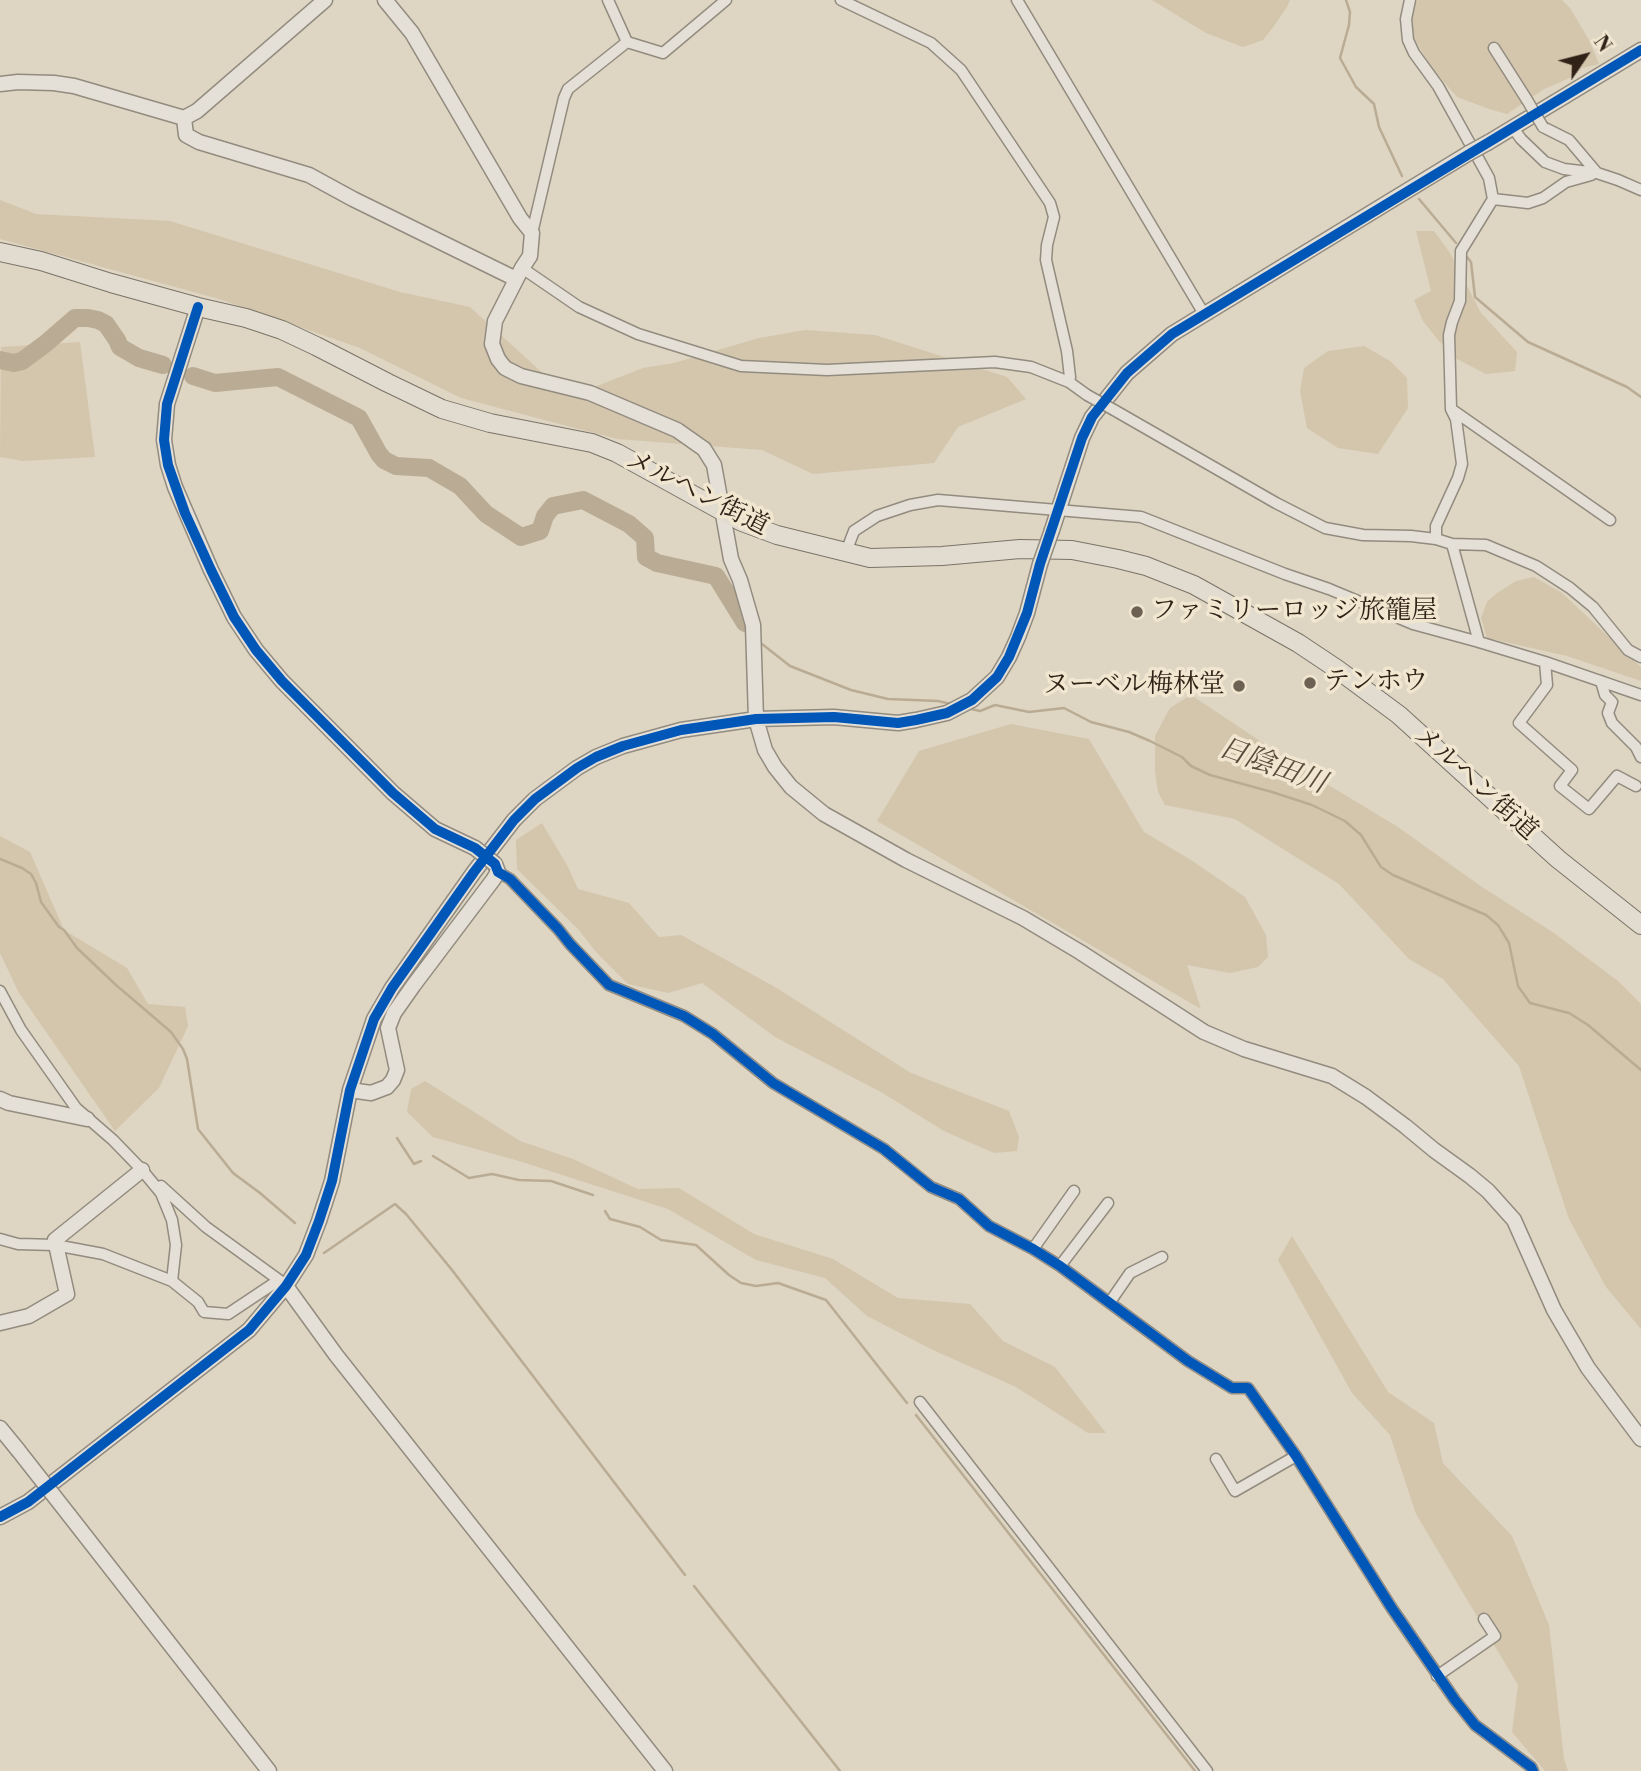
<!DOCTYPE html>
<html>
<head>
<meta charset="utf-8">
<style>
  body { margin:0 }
  #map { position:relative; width:1641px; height:1771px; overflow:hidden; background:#ded5c2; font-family:"Libre Bodoni",serif }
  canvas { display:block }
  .north { position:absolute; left:1550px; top:21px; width:70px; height:70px; -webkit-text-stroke:5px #f1e6d0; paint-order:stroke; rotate:55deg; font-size:19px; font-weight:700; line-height:28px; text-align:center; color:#302217 }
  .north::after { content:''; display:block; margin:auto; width:24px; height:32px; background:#302217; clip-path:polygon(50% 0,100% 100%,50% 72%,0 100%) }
</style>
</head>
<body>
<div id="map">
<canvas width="1641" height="1771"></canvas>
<div class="north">N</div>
</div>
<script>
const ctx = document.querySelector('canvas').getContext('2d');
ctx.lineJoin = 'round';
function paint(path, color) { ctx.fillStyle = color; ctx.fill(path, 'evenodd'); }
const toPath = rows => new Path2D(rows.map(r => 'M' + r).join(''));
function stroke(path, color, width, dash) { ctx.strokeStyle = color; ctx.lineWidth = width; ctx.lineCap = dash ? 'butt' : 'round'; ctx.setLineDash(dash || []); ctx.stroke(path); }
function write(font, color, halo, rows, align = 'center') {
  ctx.font = font + ' "Libre Bodoni","Noto Serif JP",serif'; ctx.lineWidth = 7; ctx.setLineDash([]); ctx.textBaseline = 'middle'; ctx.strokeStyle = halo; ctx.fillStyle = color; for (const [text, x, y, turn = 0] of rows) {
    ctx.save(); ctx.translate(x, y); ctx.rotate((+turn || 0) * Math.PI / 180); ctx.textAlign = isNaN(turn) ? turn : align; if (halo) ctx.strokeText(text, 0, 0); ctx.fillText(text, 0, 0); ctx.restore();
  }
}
paint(toPath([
  [1152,0,1290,0,1287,7,1274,26,1263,40,1243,47,1206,33],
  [1418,0,1562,0,1570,8,1589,40,1599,64,1582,68,1574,76,1544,89,1507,114,1492,110,1457,97,1431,67,1402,18],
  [0,200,36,214,170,221,400,292,470,307,569,397,643,368,674,363,759,338,805,330,875,335,1007,377,1026,399,958,427,934,463,813,474,762,450,617,439,461,398,360,348,219,299,0,239],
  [1416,231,1434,231,1450,253,1481,313,1517,352,1515,371,1486,374,1457,359,1439,341,1423,321,1414,300,1431,291],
  [80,342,95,457,23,461,0,457,1,347],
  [1364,346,1390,361,1407,378,1408,408,1378,454,1338,448,1307,428,1300,391,1304,368,1328,351],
  [1534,577,1562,593,1641,667,1641,681,1567,656,1487,638,1481,618,1487,602,1497,593,1516,581],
  [1191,695,1302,769,1398,827,1479,885,1554,933,1618,981,1641,1004,1641,1329,1606,1287,1569,1219,1519,1066,1443,979,1409,959,1339,884,1235,819,1165,805,1158,792,1155,772,1155,736,1170,708],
  [1011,724,1089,739,1144,832,1191,860,1245,897,1266,935,1268,957,1258,967,1230,973,1187,965,1201,1009,877,821,919,751],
  [542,823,568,867,578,889,629,903,659,937,681,935,775,987,911,1073,1009,1111,1019,1137,1017,1151,994,1153,944,1131,881,1092,775,1037,702,983,668,993,628,984,596,952,578,929,517,869,516,840],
  [0,836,30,852,64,930,127,968,148,1004,185,1007,188,1026,159,1088,115,1131,19,993,0,953],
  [425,1081,520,1141,573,1159,638,1189,679,1188,754,1234,833,1259,898,1298,970,1304,1003,1341,1055,1367,1106,1433,1088,1433,1016,1387,933,1350,867,1316,825,1278,756,1260,668,1209,519,1161,433,1137,407,1112,411,1089],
  [1292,1236,1388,1392,1434,1423,1443,1463,1512,1536,1549,1625,1564,1759,1568,1771,1545,1771,1512,1732,1518,1685,1416,1514,1390,1435,1352,1393,1278,1260]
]), '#d3c6ad');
stroke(toPath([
  [1346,0,1350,12,1349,25,1340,58,1356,87,1374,104,1379,127,1402,176],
  [1419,199,1456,243],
  [1467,257,1471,262,1475,297,1528,342,1627,387,1641,397],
  [762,644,790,666,851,690,888,699,938,701,951,704],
  [967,708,980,711,995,705,1029,712,1064,708,1091,722,1129,732,1150,741,1182,757,1191,766,1210,775,1272,792,1312,805,1345,821,1361,835,1381,867,1393,875,1486,915,1498,925,1509,943,1518,986,1530,1003,1569,1013,1588,1025,1641,1070],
  [0,859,22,868,31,874,36,883,41,902,59,927,64,930,77,948,116,985,171,1032,183,1049,187,1059,198,1129,233,1173,260,1193,295,1223],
  [397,1138,414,1164,421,1161],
  [433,1156,469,1178,492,1174,519,1180,551,1181,593,1195],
  [605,1211,610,1219,640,1227,661,1240,696,1245,729,1275,741,1283,756,1286,778,1283,826,1300,907,1403],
  [324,1253,395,1204,406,1214,452,1270,685,1575],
  [916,1415,1195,1771],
  [694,1586,840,1771]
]), '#baac94', 2.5);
stroke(toPath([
  [0,360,14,363,22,361,45,344,75,318,88,318,98,320,106,324,117,340,120,347,139,358,163,365],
  [193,376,215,383,278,377,359,418,379,454,384,460,396,466,429,468,460,486,486,514,521,537,540,531,545,516,553,506,583,500,629,524,645,538,646,557,657,563,716,576,745,623]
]), '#baac94', 18);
const minor = toPath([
  [841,0,931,43,961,70,1050,203,1054,217,1047,245,1046,260,1067,351,1070,377,1069,382],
  [1017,0,1204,314],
  [1410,0,1406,19,1408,40,1414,53,1438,86,1489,178,1493,199,1461,251,1460,301,1452,322,1449,335,1451,409,1456,419,1462,464,1458,478,1436,526,1436,539],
  [627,42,663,53,726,0],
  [1494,48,1527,100],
  [1543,127,1569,140,1597,173],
  [1513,128,1521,139,1545,162,1564,169,1597,173,1618,180,1641,190],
  [1493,199,1528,203,1543,198,1566,182,1591,175],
  [532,233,564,98,568,89,627,42,608,0],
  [522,268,579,307,638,334,741,366,827,370,995,362,1031,367,1069,382,1087,395],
  [1114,410,1276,503,1325,528,1363,535,1411,536,1436,539,1452,544,1486,545,1536,566,1570,588,1593,607,1628,650,1641,657],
  [1454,411,1610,520],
  [1452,544,1479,642],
  [846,552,854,531,877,516,910,505,938,500,1141,517,1285,574,1329,589,1413,624,1479,642,1545,662,1641,695],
  [1545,662,1547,685,1519,723,1572,770,1560,786,1589,809,1617,776,1636,786],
  [1601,681,1605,695,1612,702,1608,713,1612,723,1636,747,1641,757],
  [498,872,510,879,558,929,570,944,609,985,684,1016,713,1034,773,1083,884,1149,931,1187,959,1199,989,1226,1033,1249,1060,1266,1188,1361,1232,1388,1248,1388,1296,1456,1391,1607,1455,1700,1475,1725,1531,1767,1533,1771],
  [0,991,21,1030,76,1108,113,1140,142,1170,161,1193,172,1220,176,1245,172,1281],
  [161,1186,206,1227,279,1280],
  [0,1239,18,1244,55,1245,103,1254,172,1281,198,1302,204,1312,228,1314,279,1280,286,1286],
  [1033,1249,1074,1191],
  [1060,1266,1108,1203],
  [1110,1302,1130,1273,1162,1257],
  [920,1402,1207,1771],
  [1216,1459,1235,1491,1296,1456],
  [1437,1676,1495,1636,1484,1619]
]);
const tertiary = toPath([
  [385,0,412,33,520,218,532,233,530,256,522,268,495,321,492,344,498,359,505,368,521,376,590,393,677,430,704,449,714,465,731,559,740,580,753,625,756,719,765,750,775,767,791,787,824,814,906,860,1023,918,1080,952,1204,1032,1244,1049,1332,1076,1366,1097,1405,1126,1434,1150,1470,1176,1488,1191,1514,1220,1554,1310,1588,1368,1641,1439],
  [0,84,18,82,54,83,74,86,184,118,197,111,325,0],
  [184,118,186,135,199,142,309,175,353,199,516,279],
  [1489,142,1641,50],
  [198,307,167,404,164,440,168,465,175,487,211,570,234,617,256,650,282,681,393,793,435,829,475,848],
  [1052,530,1082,438,1092,417,1127,373,1172,334,1469,153],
  [350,1090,371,1093,387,1087,393,1080,397,1070,388,1028,394,1013,413,986,493,880,498,872,495,864],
  [0,1099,9,1103,87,1119],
  [286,1286,336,1355,665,1771],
  [0,1323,29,1316,67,1294,55,1240,142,1170],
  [0,1428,18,1450],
  [69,1515,269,1771],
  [0,1517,28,1502,249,1330,286,1286,306,1255,319,1221,332,1181,350,1090,374,1019,392,988,474,872,514,820,535,799,577,768,596,757,623,746,681,730,756,719,834,717,898,723,916,720,947,713,972,700,997,677,1009,657,1018,637,1027,613,1040,564]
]);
const trunk = toPath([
  [0,252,41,261,111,283,198,307,246,318,282,330,316,346,388,383,442,409,490,423,592,443,617,453,742,522,777,535,870,558,942,556,1020,549,1072,550,1118,559,1146,566,1194,585,1298,643,1337,669,1399,715,1558,859,1641,925]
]);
stroke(minor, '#928b7f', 13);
stroke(tertiary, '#928b7f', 17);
stroke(trunk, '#7a7368', 20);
stroke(minor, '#e5e0d7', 10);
stroke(tertiary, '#e5e0d7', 14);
stroke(trunk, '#e1dbd0', 18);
const minorBridge = toPath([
  [1527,100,1543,127],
  [1087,395,1114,410]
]);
const tertiaryBridge = toPath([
  [1469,153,1489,142],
  [1040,564,1052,530],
  [475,848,495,864],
  [18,1450,69,1515]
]);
stroke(minorBridge, '#928b7f', 13, []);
stroke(tertiaryBridge, '#928b7f', 17, []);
stroke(minorBridge, '#e5e0d7', 10);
stroke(tertiaryBridge, '#e5e0d7', 14);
stroke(toPath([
  [198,307,167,404,164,440,168,465,185,513,211,570,234,617,256,650,282,681,393,793,435,829,475,848,495,864,498,872,510,879,558,929,570,944,609,985,684,1016,713,1034,773,1083,884,1149,931,1187,959,1199,989,1226,1033,1249,1060,1266,1188,1361,1232,1388,1248,1388,1296,1456,1391,1607,1455,1700,1475,1725,1531,1767,1533,1771],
  [0,1517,28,1502,249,1330,286,1286,306,1255,319,1221,332,1181,350,1090,374,1019,392,988,474,872,514,820,535,799,577,768,596,757,623,746,681,730,756,719,834,717,898,723,916,720,947,713,972,700,997,677,1009,657,1027,613,1040,564,1082,438,1092,417,1127,373,1172,334,1641,50]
]), '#0057b8', 10);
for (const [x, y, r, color] of [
  [1137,612,7,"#6d6153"],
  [1310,683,7,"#6d6153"],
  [1239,686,7,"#6d6153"]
]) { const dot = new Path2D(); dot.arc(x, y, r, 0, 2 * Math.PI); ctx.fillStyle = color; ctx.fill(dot); stroke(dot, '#f1e6d0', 2.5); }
write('26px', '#302217', '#f1e6d0', [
  ["メルヘン街道",697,494,27],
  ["メルヘン街道",1475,784,42]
]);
write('26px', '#302217', '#f1e6d0', [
  ["ファミリーロッジ旅籠屋",1151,612],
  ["テンホウ",1324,683],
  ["ヌーベル梅林堂",1225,686,"right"]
], 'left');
write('italic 28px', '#5b4c3c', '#f1e6d0', [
  ["日陰田川",1272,767,20]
]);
</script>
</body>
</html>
